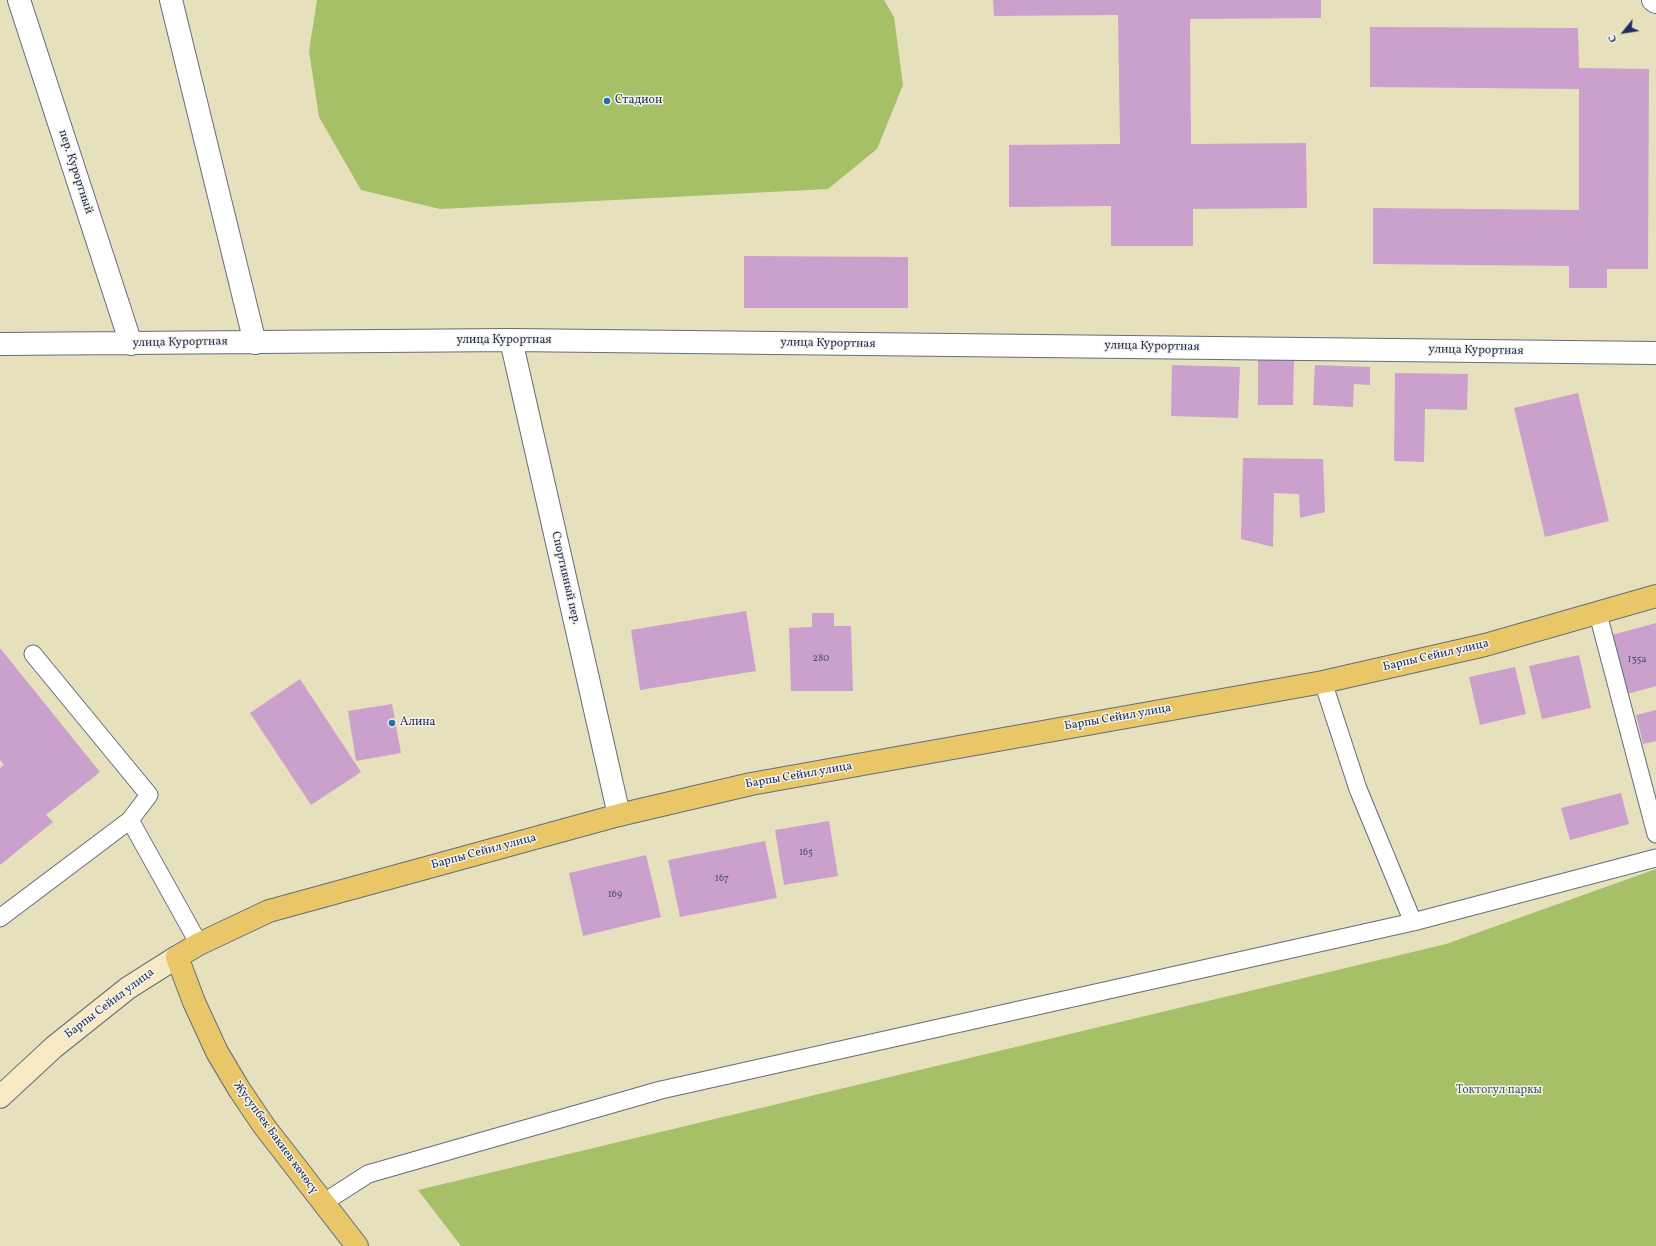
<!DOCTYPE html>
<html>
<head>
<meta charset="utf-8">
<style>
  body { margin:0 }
  #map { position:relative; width:1656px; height:1246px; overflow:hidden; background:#e7e0bd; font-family:Vollkorn,serif }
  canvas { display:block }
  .north { position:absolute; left:1604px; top:12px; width:40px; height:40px; -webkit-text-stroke:3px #f7f3e8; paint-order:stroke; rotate:240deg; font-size:11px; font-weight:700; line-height:16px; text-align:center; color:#1b2f5e }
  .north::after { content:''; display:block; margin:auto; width:14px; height:18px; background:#1b2f5e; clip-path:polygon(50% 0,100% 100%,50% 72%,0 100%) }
</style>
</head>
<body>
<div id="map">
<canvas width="1656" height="1246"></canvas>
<div class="north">С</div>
</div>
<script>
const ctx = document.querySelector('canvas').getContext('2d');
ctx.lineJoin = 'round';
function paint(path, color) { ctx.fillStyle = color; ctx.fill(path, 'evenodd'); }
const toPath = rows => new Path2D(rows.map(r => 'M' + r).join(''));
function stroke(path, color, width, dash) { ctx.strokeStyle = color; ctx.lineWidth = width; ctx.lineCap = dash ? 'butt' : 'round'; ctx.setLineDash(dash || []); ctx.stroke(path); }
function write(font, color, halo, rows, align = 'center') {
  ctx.font = font + ' Vollkorn,serif'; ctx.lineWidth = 3; ctx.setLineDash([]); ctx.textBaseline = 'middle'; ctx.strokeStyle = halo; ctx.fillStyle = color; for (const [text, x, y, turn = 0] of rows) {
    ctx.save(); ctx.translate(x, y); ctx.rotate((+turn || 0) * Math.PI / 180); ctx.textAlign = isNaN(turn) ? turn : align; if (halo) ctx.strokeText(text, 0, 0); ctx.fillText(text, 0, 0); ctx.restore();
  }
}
paint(toPath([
  [317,0,884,0,894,17,903,85,877,149,828,189,440,209,361,190,319,117,309,51],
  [1656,869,1656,1246,461,1246,418,1190,1446,944]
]), '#a5c067');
paint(toPath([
  [993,0,1321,0,1321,18,1190,19,1191,144,1306,143,1307,208,1193,209,1193,246,1111,246,1111,206,1009,207,1009,145,1120,144,1118,15,994,16],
  [1370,27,1578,28,1579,68,1649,69,1648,269,1607,269,1607,288,1569,288,1569,266,1373,264,1373,208,1579,210,1579,89,1370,87],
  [744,256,908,257,908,308,744,308],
  [1258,359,1294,359,1293,405,1258,405],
  [1172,365,1240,367,1238,418,1171,416],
  [1315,365,1370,367,1370,385,1354,384,1353,407,1313,405],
  [1395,373,1468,374,1467,410,1425,409,1424,462,1394,461],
  [1578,393,1609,521,1545,537,1514,408],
  [1243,458,1323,459,1325,512,1300,518,1299,494,1274,493,1273,547,1241,539],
  [746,611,756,671,640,690,631,630],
  [812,613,834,613,834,626,851,626,853,691,791,691,789,628,812,627],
  [1656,623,1656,686,1627,694,1612,635],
  [0,648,100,772,46,815,53,822,0,865,0,768,4,765,0,760],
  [1579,655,1591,708,1542,719,1529,666],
  [1515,667,1526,714,1480,725,1469,677],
  [300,679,361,772,311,805,250,713],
  [392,704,401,753,356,761,348,711],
  [1656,710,1656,741,1643,744,1636,715],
  [1621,793,1629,824,1570,840,1561,808],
  [829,821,838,876,784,885,775,830],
  [765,841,777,898,680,917,668,860],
  [646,855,661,917,583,936,569,873]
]), '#cca0cc');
const service = toPath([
  [1598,614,1656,834],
  [33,654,149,795,130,820,199,944],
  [1323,682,1358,789,1413,922,1656,858],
  [0,918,130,820],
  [323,1203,368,1174,661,1090,1413,922]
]);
const minor = toPath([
  [19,0,131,344],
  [171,0,255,343],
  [1653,0,1656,2],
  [511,340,619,815],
  [0,344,511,340,1656,353]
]);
const secondary = toPath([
  [0,1097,54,1047,128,988,177,957]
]);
const primary = toPath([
  [357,1246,264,1126,239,1089,217,1052,194,1002,177,957,199,944,269,911,619,815,751,784,1323,682,1485,645,1656,596]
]);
stroke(service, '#626d7f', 19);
stroke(minor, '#626d7f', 24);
stroke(secondary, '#626d7f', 24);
stroke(primary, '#626d7f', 24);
stroke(service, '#fff', 17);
stroke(minor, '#fff', 22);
stroke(secondary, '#f6e9c3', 22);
stroke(primary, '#e9c769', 22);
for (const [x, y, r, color] of [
  [607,101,4,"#1f6fb2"],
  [392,723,4,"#1f6fb2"]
]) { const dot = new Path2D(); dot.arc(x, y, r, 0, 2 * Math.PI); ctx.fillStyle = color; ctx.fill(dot); stroke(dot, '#f7f3e8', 1.5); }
write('10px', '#474b7a', null, [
  ["280",821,659],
  ["135а",1637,660],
  ["165",806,853],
  ["167",722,879],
  ["169",615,895]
]);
write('12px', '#1b2f5e', '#f7f3e8', [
  ["Стадион",615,101],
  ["Алина",400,723]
], 'left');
write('12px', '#1b2f5e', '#f7f3e8', [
  ["пер. Курортный",75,172,72],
  ["улица Курортная",504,341],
  ["улица Курортная",180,343,-1],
  ["улица Курортная",828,344,1],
  ["улица Курортная",1152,347,1],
  ["улица Курортная",1476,351,1],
  ["Спортивный пер.",565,578,77],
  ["Барпы Сейил улица",1436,656,-13],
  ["Барпы Сейил улица",1118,718,-10],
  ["Барпы Сейил улица",799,776,-10],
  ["Барпы Сейил улица",484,852,-15],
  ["Барпы Сейил улица",110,1004,-37],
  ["Жусупбек Бакиев көчөсү",275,1138,54]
]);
write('12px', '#445a61', '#f7f3e8', [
  ["Токтогул паркы",1499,1091]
]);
</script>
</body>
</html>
